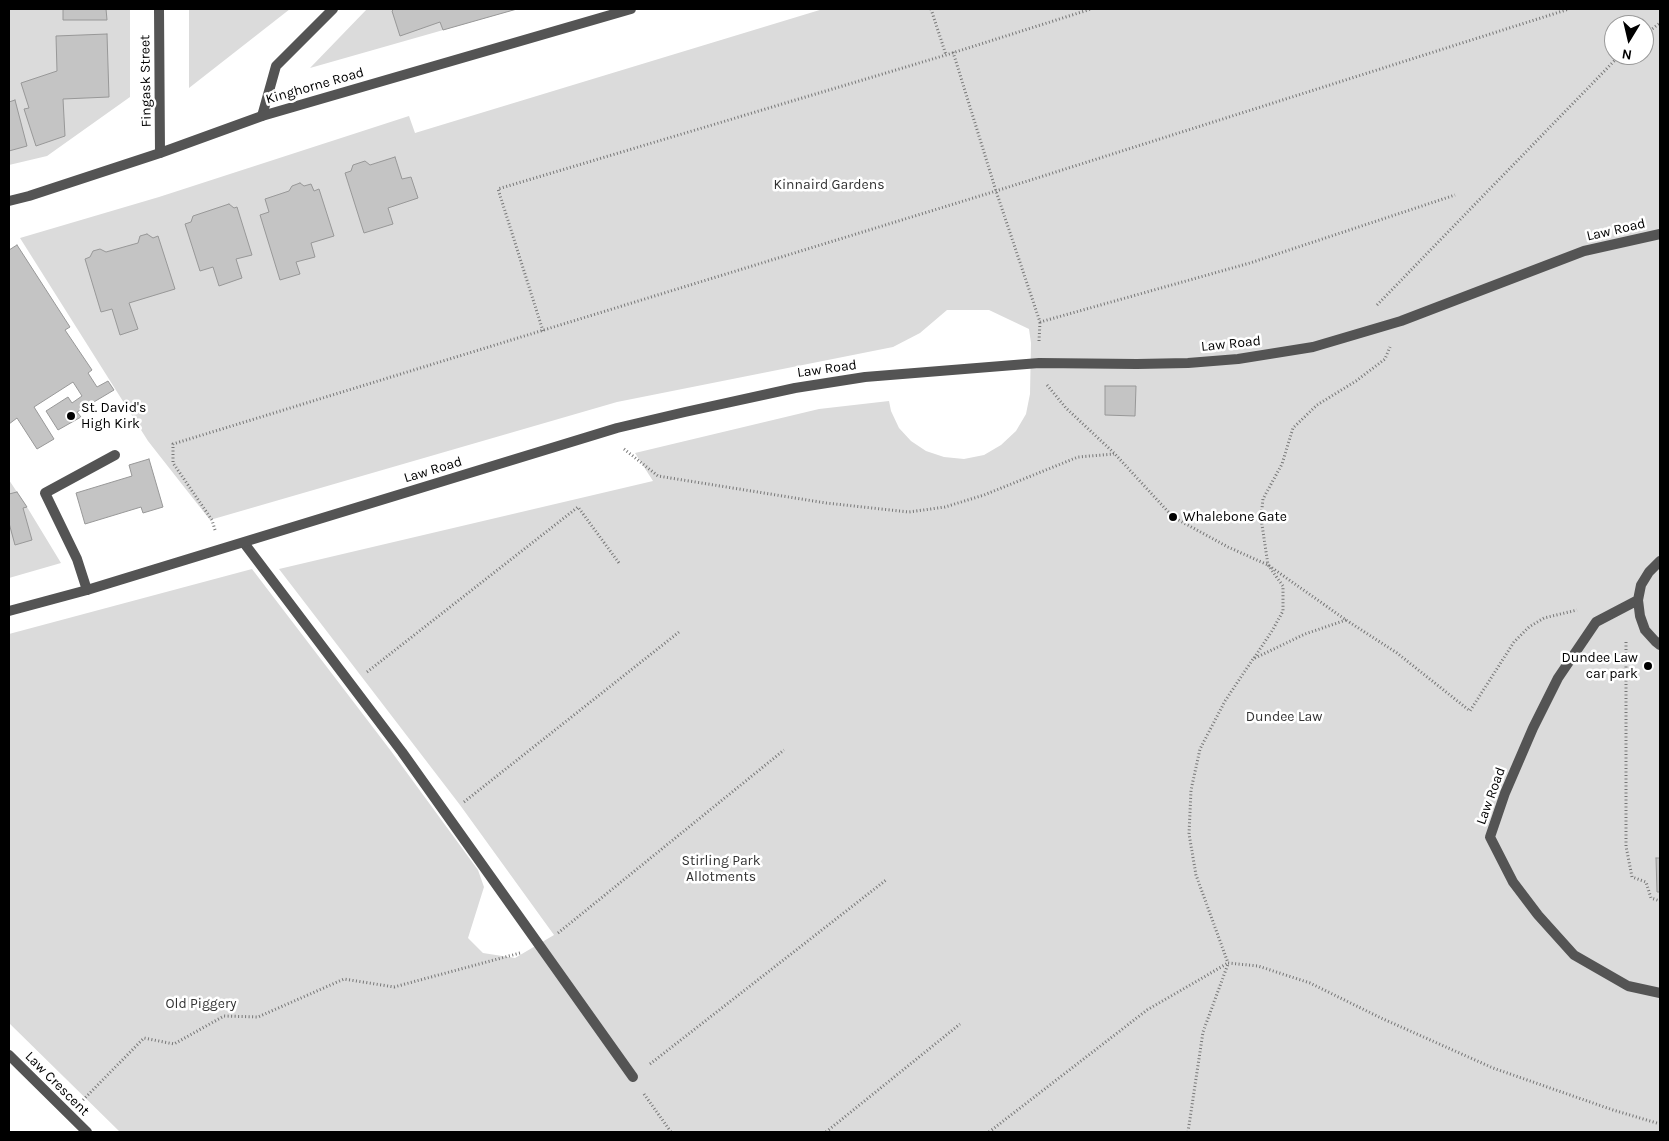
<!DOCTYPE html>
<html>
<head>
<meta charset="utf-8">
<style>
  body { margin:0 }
  #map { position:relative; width:1669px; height:1141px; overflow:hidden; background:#fff; font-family:Karla,sans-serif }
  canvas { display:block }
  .frame { position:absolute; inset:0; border:10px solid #000; pointer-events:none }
  .north { position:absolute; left:1604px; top:15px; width:50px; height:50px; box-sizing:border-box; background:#fff; border:1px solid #999; border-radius:50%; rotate:189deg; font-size:14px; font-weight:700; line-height:20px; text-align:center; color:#000 }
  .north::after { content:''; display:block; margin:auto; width:18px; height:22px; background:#000; clip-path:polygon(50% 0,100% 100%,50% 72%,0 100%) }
</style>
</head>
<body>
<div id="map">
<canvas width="1669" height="1141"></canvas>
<div class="frame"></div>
<div class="north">N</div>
</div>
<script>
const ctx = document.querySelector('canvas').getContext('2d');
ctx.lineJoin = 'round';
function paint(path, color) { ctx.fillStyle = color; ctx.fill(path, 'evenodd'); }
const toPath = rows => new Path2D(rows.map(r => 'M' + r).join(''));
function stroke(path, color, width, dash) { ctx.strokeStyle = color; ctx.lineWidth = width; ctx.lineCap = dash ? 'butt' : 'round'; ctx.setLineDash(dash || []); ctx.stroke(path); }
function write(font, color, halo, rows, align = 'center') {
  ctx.font = font + ' Karla,sans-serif'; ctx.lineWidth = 5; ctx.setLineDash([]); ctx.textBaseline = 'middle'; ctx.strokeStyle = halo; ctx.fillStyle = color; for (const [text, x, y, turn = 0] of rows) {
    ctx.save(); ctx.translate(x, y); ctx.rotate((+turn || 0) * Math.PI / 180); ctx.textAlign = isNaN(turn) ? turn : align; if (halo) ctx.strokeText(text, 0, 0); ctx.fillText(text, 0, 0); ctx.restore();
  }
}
paint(toPath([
  [9,9,130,9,130,97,47,156,9,165],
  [189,9,290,9,189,88],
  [367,9,517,9,310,68],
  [823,9,1660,9,1660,1132,120,1132,9,1023,9,634,252,569,391,751,478,870,484,887,468,938,483,953,515,958,554,935,460,805,279,569,653,481,635,453,819,409,889,401,891,411,899,428,911,441,926,451,944,457,964,459,984,455,1001,445,1016,431,1026,414,1030,394,1031,343,1029,329,989,310,947,310,920,333,893,347,617,402,210,520,148,441,20,238,159,197,409,116,415,133],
  [1614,25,1644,25,1644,55,1614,55],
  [9,480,27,507,61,563,9,578]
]), '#dbdbdb');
const building = toPath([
  [63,9,106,9,107,20,63,20,63,9],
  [394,9,517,9,443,30,440,22,400,36,392,11,394,9],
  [107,34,109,97,63,99,65,136,36,146,24,109,29,108,21,83,57,71,56,36,107,34],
  [15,100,27,146,9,151,9,102,15,100],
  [395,157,402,179,411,177,418,198,388,208,393,224,364,233,345,173,351,171,353,165,365,161,370,165,395,157],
  [300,183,304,186,311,184,314,191,319,189,334,236,311,243,315,257,296,262,300,274,280,280,260,215,269,212,265,199,289,191,292,186,300,183],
  [229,204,234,208,237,207,252,255,236,259,242,278,219,286,213,267,200,271,185,224,191,222,193,216,229,204],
  [147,234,153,238,158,236,175,289,129,303,138,329,120,335,112,309,101,312,85,259,90,257,93,251,100,249,106,252,138,243,140,236,147,234],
  [17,245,70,327,65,330,92,370,88,373,97,387,108,381,114,390,77,412,81,417,58,430,46,411,68,397,72,403,82,396,73,382,34,407,54,439,37,449,17,418,9,424,9,250,17,245],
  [1105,386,1136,386,1135,416,1105,415,1105,386],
  [149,459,163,507,143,513,141,507,85,524,76,493,132,476,129,465,149,459],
  [17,492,27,507,23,508,32,540,15,545,9,523,9,494,17,492],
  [1656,858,1660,858,1660,892,1657,892,1656,858]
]);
paint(building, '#c4c4c4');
stroke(building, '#989898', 1);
stroke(toPath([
  [931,9,946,55],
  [1644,35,1660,23],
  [953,52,996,191,1040,322,1250,263,1455,195],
  [1377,305,1620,55],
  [543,331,498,189,946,55,1091,9],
  [1039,341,1040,322],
  [1047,385,1066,408,1114,453,1173,517,1228,547,1268,565,1346,620,1397,653,1470,711,1514,642,1529,627,1544,618,1577,610],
  [624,449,658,476,826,503,909,512,945,507,984,495,1078,457,1114,454],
  [215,530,212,520,173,463,173,444,996,191,1569,9],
  [1346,620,1305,634,1253,659,1225,701,1200,749,1191,790,1189,834,1196,875,1228,963,1258,966,1310,983,1381,1018,1493,1068,1613,1110,1660,1124],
  [1626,642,1626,846,1632,877,1646,882,1651,898,1660,901],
  [1254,658,1272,631,1283,611,1283,586,1268,565,1261,518,1263,499,1282,464,1293,428,1317,405,1356,381,1385,359,1390,347],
  [367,672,578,507,619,563],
  [464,802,679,632],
  [558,933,784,750],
  [650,1064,886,880],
  [644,1094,671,1132],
  [83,1100,144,1038,174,1044,224,1016,258,1017,344,979,394,987,520,953],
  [826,1132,960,1024],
  [989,1132,1147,1010,1228,963],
  [1188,1132,1203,1032,1228,964]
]), '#767676', 3, [1, 2.5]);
stroke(toPath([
  [244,543,402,752,633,1077],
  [87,590,77,559,45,493,115,455]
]), '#545454', 10);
stroke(toPath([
  [159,9,160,153],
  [262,116,276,66,333,9],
  [1660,561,1649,572,1641,585,1638,600,1640,616,1645,630,1655,641,1660,645],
  [1638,600,1596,622,1558,678,1533,728,1505,793,1490,837,1513,882,1538,915,1574,955,1628,986,1660,993],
  [9,611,87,590,221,549,617,428,685,412,795,388,865,377,1039,363,1137,364,1188,363,1238,359,1313,347,1401,321,1584,251,1660,234]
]), '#545454', 10);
stroke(toPath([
  [9,201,29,196,160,153,262,116,631,9],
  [9,1055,87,1132]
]), '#545454', 10);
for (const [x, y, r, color] of [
  [71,416,5,"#000"],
  [1173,517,5,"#000"],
  [1648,666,5,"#000"]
]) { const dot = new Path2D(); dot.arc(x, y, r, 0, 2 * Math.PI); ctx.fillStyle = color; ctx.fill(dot); stroke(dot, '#fff', 2); }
write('14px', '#000', '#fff', [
  ["Fingask Street",146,81,-91],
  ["Kinghorne Road",315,86,-16],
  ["Law Road",1616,230,-13],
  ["Law Road",1231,344,-6],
  ["Law Road",827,369,-8],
  ["Law Road",433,470,-17],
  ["Law Road",1491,796,-70],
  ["Law Crescent",57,1084,45]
]);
write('14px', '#323232', '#fff', [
  ["Kinnaird Gardens",829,185],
  ["Dundee Law",1284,717],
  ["Stirling Park",721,861],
  ["Allotments",721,877],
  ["Old Piggery",201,1004]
]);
write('14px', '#000', '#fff', [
  ["St. David's",81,408],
  ["High Kirk",81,424],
  ["Whalebone Gate",1183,517],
  ["Dundee Law",1638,658,"right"],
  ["car park",1638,674,"right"]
], 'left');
</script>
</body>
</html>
